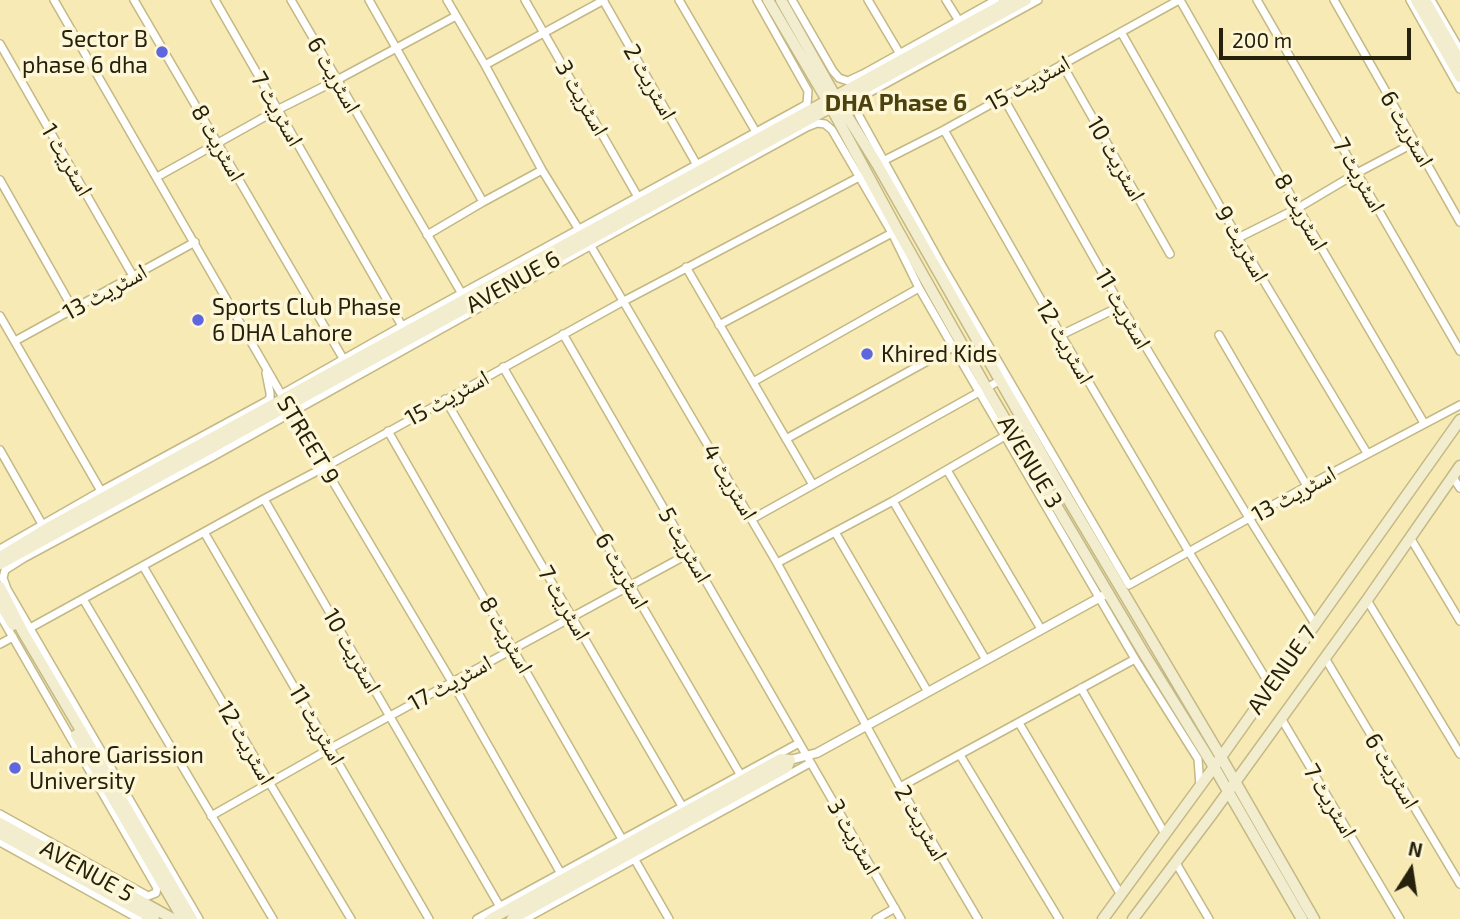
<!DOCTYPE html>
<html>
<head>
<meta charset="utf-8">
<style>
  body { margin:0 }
  #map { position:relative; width:1460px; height:919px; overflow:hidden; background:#f7eab4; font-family:"Exo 2",sans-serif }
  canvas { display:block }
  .north { position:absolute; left:1376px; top:835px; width:70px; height:70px; -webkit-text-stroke:5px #fef7d7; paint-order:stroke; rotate:12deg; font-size:19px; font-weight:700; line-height:28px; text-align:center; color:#26210c }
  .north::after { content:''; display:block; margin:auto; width:24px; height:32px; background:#26210c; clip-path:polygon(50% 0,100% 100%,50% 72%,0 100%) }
  .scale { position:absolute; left:1219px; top:28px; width:192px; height:32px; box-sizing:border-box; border:4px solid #26210c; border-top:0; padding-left:9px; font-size:21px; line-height:24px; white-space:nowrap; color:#26210c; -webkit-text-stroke:5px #fef7d7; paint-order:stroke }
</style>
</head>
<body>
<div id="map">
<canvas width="1460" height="919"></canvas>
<div class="north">N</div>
<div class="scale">200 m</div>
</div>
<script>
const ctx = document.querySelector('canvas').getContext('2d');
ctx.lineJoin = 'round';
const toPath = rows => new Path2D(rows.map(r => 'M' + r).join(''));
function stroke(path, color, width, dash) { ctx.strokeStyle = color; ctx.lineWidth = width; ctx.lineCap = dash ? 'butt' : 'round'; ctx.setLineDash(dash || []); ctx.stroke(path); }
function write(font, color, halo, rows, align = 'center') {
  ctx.font = font + ' "Exo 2","Noto Naskh Arabic",sans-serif'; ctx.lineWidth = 7; ctx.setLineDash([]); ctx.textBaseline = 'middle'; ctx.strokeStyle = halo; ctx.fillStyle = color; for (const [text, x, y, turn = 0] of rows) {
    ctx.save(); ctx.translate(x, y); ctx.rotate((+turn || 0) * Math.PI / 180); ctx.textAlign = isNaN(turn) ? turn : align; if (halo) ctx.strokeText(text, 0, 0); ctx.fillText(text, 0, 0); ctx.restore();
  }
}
const minor = toPath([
  [54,0,288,406,452,682,564,879],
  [134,0,344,360],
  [215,0,402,326],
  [291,0,462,294],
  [369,0,483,202],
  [447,0,485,65,542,170,581,233],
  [525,0,638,197],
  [603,0,697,165],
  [679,0,756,132],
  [792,0,833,71,839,78,848,81,863,74,996,0],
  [868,0,900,54],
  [946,0,959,21],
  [1038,0,863,96,858,102,857,109,859,116,941,264,1129,585,1307,486,1460,405],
  [1180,0,1298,208,1424,423],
  [1257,0,1460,351],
  [1334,0,1460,222],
  [1410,0,1460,89],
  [1431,0,1460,50],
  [1121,32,1238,238,1367,453],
  [0,44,133,276],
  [1062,64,1170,254],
  [485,65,604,0],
  [1003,97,1121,306,1249,518,1315,624],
  [944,130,1061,335,1189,552,1271,687],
  [881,162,944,130,1179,0],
  [157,177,277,110,337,80,456,16],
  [0,180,73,309],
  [427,235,483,202,542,170],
  [1238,238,1298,208,1357,173,1414,143],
  [589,243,777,563,900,787,978,919],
  [686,267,813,485],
  [0,316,101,491],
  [719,325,892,233],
  [563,334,901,919],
  [1061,335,1121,306],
  [1219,335,1307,486],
  [15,341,195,242],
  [503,367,740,774],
  [753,382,919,288],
  [282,394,402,326,802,107,807,104,808,91,757,0],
  [445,399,682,806],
  [388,431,622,839],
  [786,439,953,347],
  [0,450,42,524],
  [947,470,1041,629],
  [1452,476,1460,488],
  [264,499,503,912],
  [893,501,986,660],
  [752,519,999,381],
  [204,532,429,919],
  [835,532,928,692],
  [1411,539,1460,621],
  [0,549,101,491,267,401,270,398,270,393,266,373],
  [777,563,893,501,1005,436],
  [143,566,269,782,351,919],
  [83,599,273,919],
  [1367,600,1460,754],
  [0,615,157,888,156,893,148,896,0,814],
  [30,628,264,499,325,467,622,302,863,175],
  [0,644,13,637],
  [1325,658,1460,884],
  [1081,688,1165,834],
  [1281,718,1400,919],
  [1019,723,1121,895],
  [960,755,1059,919],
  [900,787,1135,659],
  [211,816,331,748,690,553],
  [0,842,139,919],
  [635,860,669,919],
  [1176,863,1209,919],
  [199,919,7,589,3,578,5,570,24,558,212,457,590,246,807,127,817,123,825,124,832,130,892,233,919,288,953,347,1135,659,1198,759,1200,786],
  [477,919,799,743],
  [525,919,810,763],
  [876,919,895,908]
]);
const tertiary = toPath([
  [790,760,817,753,1108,593]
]);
const secondary = toPath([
  [768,0,831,107,897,229,986,387,1143,652,1214,767,1302,919],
  [781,0,839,103,877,164,1059,484,1221,757,1314,919],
  [1416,0,1460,77],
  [1425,0,1460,61],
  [0,557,46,529,1011,0],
  [0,564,1026,0],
  [0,587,23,632,192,919],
  [0,603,13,625],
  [76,735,183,919],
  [0,823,173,919],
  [0,834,154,919],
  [491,919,781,759,790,760],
  [512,919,787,767,790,760],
  [1103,919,1214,767,1460,420],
  [1133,919,1212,814,1367,600,1460,466]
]);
stroke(minor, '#c4b884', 10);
stroke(tertiary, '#c4b884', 11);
stroke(secondary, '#c4b884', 13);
stroke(minor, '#fff', 7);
stroke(tertiary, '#fff', 8);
stroke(secondary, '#f3edcf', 10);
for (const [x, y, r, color] of [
  [162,52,7,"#5f67df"],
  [198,320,7,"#5f67df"],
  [867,354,7,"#5f67df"],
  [15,768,7,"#5f67df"]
]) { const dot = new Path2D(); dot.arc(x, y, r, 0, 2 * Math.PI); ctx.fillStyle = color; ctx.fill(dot); stroke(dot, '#fef7d7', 2.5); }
write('23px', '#26210c', '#fef7d7', [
  ["Sector B",148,39,"right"],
  ["phase 6 dha",148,65,"right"],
  ["Sports Club Phase",212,307],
  ["6 DHA Lahore",212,333],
  ["Khired Kids",881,354],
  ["Lahore Garission",29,755],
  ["University",29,781]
], 'left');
write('23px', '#26210c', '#fef7d7', [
  ["اسٹریٹ 6",334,75,60],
  ["اسٹریٹ 2",650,82,60],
  ["اسٹریٹ 15",1028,83,-29],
  ["اسٹریٹ 3",582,98,60],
  ["اسٹریٹ 7",277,109,60],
  ["اسٹریٹ 6",1407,129,60],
  ["اسٹریٹ 8",218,143,60],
  ["اسٹریٹ 10",1116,159,60],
  ["اسٹریٹ 1",67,160,60],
  ["اسٹریٹ 7",1359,175,60],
  ["اسٹریٹ 8",1301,212,60],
  ["اسٹریٹ 9",1242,244,60],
  ["AVENUE 6",513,282,-29],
  ["اسٹریٹ 13",105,292,-29],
  ["اسٹریٹ 11",1123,309,60],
  ["اسٹریٹ 12",1065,342,60],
  ["اسٹریٹ 15",447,398,-29],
  ["STREET 9",308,440,59],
  ["AVENUE 3",1030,462,59],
  ["اسٹریٹ 4",730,482,59],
  ["اسٹریٹ 13",1294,494,-29],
  ["اسٹریٹ 5",685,545,60],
  ["اسٹریٹ 6",622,571,60],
  ["اسٹریٹ 7",564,603,60],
  ["اسٹریٹ 8",506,635,60],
  ["اسٹریٹ 10",352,651,60],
  ["AVENUE 7",1282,670,-55],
  ["اسٹریٹ 17",450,683,-29],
  ["اسٹریٹ 11",317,725,60],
  ["اسٹریٹ 12",246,743,60],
  ["اسٹریٹ 6",1392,771,59],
  ["اسٹریٹ 7",1330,801,59],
  ["اسٹریٹ 2",921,823,60],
  ["اسٹریٹ 3",854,837,60],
  ["AVENUE 5",87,871,29]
]);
write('bold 24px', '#4d420d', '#fef7d7', [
  ["DHA Phase 6",896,103]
]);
</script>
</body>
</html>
